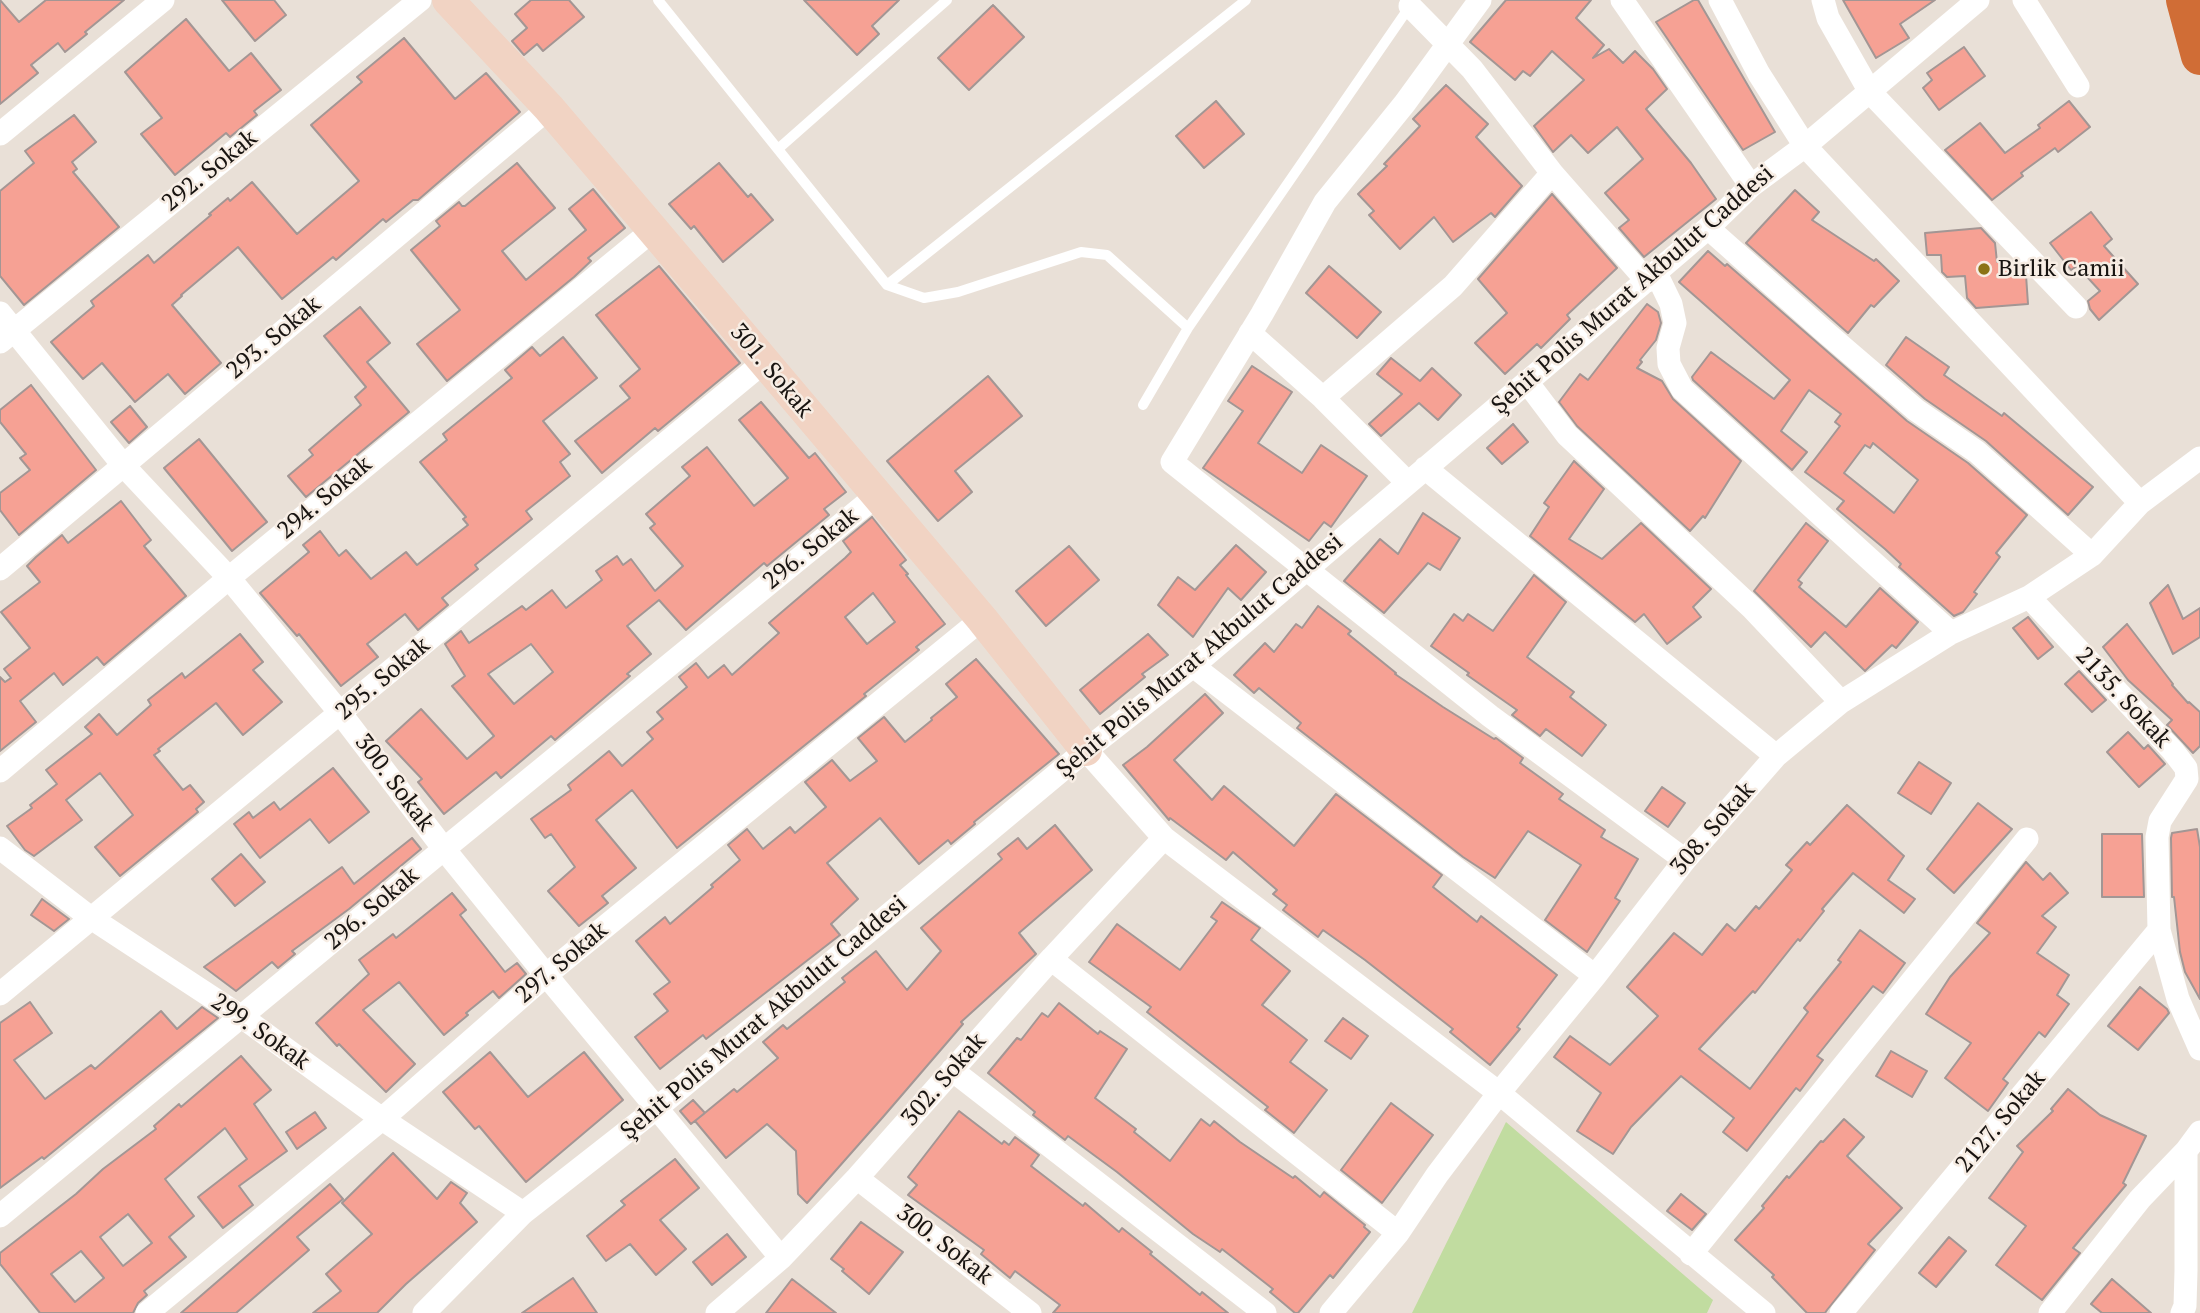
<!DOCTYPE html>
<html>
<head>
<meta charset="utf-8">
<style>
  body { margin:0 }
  canvas { display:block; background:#e9e0d7 }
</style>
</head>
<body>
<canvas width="2200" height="1313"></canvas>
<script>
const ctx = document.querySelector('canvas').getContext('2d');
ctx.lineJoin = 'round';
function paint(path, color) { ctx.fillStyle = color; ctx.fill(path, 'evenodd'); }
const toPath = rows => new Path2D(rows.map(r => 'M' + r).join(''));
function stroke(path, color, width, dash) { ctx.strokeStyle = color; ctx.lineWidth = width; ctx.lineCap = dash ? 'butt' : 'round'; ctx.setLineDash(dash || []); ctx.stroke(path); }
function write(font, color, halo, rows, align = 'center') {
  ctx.font = font + ' "PT Serif",serif'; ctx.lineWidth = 5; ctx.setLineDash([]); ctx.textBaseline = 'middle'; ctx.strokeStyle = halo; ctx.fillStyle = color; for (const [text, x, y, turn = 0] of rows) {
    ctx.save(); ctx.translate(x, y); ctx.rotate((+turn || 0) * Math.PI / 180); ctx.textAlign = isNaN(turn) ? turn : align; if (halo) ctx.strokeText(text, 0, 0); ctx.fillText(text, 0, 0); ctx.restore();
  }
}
paint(toPath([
  [1506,1122,1713,1300,1707,1313,1412,1313]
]), '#c1dca0');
const building = toPath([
  [0,0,19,22,46,0,124,0,85,32,87,34,65,52,58,43,31,65,38,73,0,104,0,0],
  [222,0,274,0,286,15,255,41,222,0],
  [531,0,569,0,584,17,543,51,537,44,524,55,512,41,527,28,515,14,531,0],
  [804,0,899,0,872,26,879,34,857,55,804,0],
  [1506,0,1591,0,1576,18,1604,45,1593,58,1609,49,1623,63,1635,51,1653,69,1667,89,1646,109,1691,163,1716,199,1644,257,1619,228,1629,220,1605,193,1643,159,1617,127,1588,153,1571,135,1553,152,1534,126,1584,80,1552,51,1530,76,1523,71,1515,80,1470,42,1506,0],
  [1694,0,1698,0,1775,132,1743,150,1656,22,1694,0],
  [1843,0,1935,0,1900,24,1909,38,1876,58,1843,0],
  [993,5,1024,37,969,90,938,58,993,5],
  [186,19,229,71,251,53,281,90,254,111,257,115,230,137,226,133,175,175,141,134,162,118,125,72,186,19],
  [404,38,455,99,486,73,520,112,418,200,413,200,386,222,383,219,336,260,333,257,282,299,238,247,181,295,182,296,172,305,221,363,185,394,168,374,135,402,102,363,83,379,51,342,94,306,91,301,148,255,154,263,211,215,209,214,228,198,230,201,252,182,297,234,359,181,311,125,362,82,357,77,404,38],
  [1964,47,1985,76,1939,110,1923,88,1932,80,1927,73,1964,47],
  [1446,85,1488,124,1476,137,1522,186,1495,217,1491,213,1453,242,1434,217,1400,249,1369,215,1374,211,1358,194,1387,166,1384,164,1420,126,1413,119,1446,85],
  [1216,101,1244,134,1204,168,1176,136,1216,101],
  [2069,101,2090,127,2058,152,2055,148,2021,173,2023,176,1992,200,1945,150,1980,123,2005,153,2040,128,2038,125,2069,101],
  [74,115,96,142,72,162,77,169,73,172,119,227,24,305,0,276,0,191,34,163,25,151,74,115],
  [517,163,555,208,502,251,526,280,586,230,569,209,593,189,625,228,588,258,591,261,574,277,447,381,417,344,460,310,411,250,440,226,436,221,459,202,462,206,465,206,517,163],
  [719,163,748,197,751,194,773,220,723,262,694,226,691,229,669,204,719,163],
  [1795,190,1819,212,1812,220,1874,261,1876,259,1899,281,1874,307,1871,305,1848,333,1746,243,1795,190],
  [1552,194,1617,268,1567,315,1570,319,1541,348,1537,344,1505,374,1475,343,1507,313,1478,279,1552,194],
  [2091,212,2112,239,2104,246,2138,284,2099,320,2090,309,2088,301,2100,291,2077,266,2071,270,2050,243,2091,212],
  [1981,228,1995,243,1997,262,2012,261,2026,275,2028,304,1976,308,1967,298,1965,276,1947,277,1942,272,1941,255,1927,255,1925,233,1981,228],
  [1708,251,1725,266,1727,264,1907,421,1968,463,2027,515,1996,553,2000,557,1974,592,1977,594,1963,612,1954,616,1899,567,1901,564,1885,549,1837,509,1844,501,1805,472,1840,426,1835,422,1841,414,1809,390,1781,431,1807,452,1792,470,1693,380,1692,377,1711,352,1774,399,1790,380,1679,282,1708,251],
  [1873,443,1918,480,1894,513,1844,473,1865,445,1870,448,1873,443],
  [659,266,740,363,658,431,655,428,602,473,575,441,630,398,620,386,640,369,596,315,659,266],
  [1329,266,1381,312,1357,338,1306,293,1329,266],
  [1647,304,1658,312,1661,323,1656,340,1640,360,1642,362,1637,368,1662,381,1673,399,1741,461,1705,518,1703,516,1690,531,1577,426,1559,402,1580,374,1588,380,1647,304],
  [360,307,390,343,367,362,409,412,306,497,288,476,313,455,309,450,361,405,355,397,366,387,324,336,360,307],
  [563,337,597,378,543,421,570,454,560,462,570,476,526,511,532,519,475,565,478,569,442,598,448,605,418,630,405,614,367,644,378,657,341,686,299,634,297,636,260,593,309,552,303,545,320,531,339,556,346,550,371,579,406,552,417,565,468,525,463,519,466,517,420,462,447,440,443,434,512,378,505,370,532,347,540,356,563,337],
  [1906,337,1949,367,1944,375,2002,416,2004,413,2093,487,2068,515,1986,441,1925,399,1886,365,1906,337],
  [1391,358,1420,381,1432,368,1461,395,1438,420,1419,403,1381,436,1369,424,1402,394,1377,374,1391,358],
  [1252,366,1292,392,1258,443,1302,473,1321,445,1367,476,1331,527,1324,522,1309,541,1203,468,1243,411,1228,401,1252,366],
  [988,376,1022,416,955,471,972,492,938,521,887,461,988,376],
  [31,385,96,470,19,535,0,510,0,493,30,470,20,458,26,454,0,422,0,410,31,385],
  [761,402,809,458,815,453,846,492,824,509,829,515,767,566,764,563,686,630,659,600,627,626,651,654,627,674,630,676,555,740,551,736,501,778,496,772,444,814,418,782,422,779,386,741,421,709,467,759,494,736,452,686,465,676,445,644,461,631,469,643,522,606,526,610,552,590,566,608,602,580,596,571,617,556,623,565,631,559,655,591,683,566,650,528,655,524,646,514,690,476,682,467,707,447,754,506,788,478,739,420,761,402],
  [531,644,553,672,514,704,488,674,531,644],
  [130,406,147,427,129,443,111,422,130,406],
  [1513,424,1528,442,1502,464,1487,448,1513,424],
  [199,439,267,522,232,551,164,468,199,439],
  [1574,461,1604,489,1569,539,1602,559,1641,523,1711,589,1693,607,1701,617,1667,644,1644,614,1635,622,1530,536,1549,507,1544,503,1574,461],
  [121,501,151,540,144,546,186,596,104,665,97,657,63,685,54,673,20,701,36,722,0,751,0,677,5,682,11,678,4,669,30,648,1,612,40,582,27,566,36,557,62,535,68,543,121,501],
  [1423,513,1460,538,1440,570,1428,563,1384,613,1344,581,1380,539,1398,554,1423,513],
  [872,517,906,560,900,565,908,574,906,575,945,624,916,647,919,650,864,694,866,696,677,848,632,790,596,820,636,868,602,896,608,903,579,926,548,891,575,867,551,834,545,838,531,819,571,790,568,785,609,751,622,766,653,739,647,732,663,719,657,712,687,687,679,677,696,663,708,678,724,665,732,675,779,633,769,623,845,558,851,552,843,541,872,517],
  [873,593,895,622,867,644,845,617,873,593],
  [1806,523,1828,541,1798,580,1802,583,1799,587,1846,627,1880,588,1918,622,1896,648,1892,645,1865,671,1825,632,1811,647,1754,591,1806,523],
  [1236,545,1266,572,1241,600,1228,588,1193,637,1158,605,1178,577,1195,590,1236,545],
  [1069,546,1099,580,1046,626,1016,591,1069,546],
  [1534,575,1566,602,1527,657,1574,692,1570,697,1606,725,1582,756,1546,729,1540,736,1512,715,1517,710,1467,675,1469,673,1431,646,1454,614,1463,621,1468,614,1493,631,1534,575],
  [2168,585,2183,619,2200,608,2200,637,2173,654,2150,603,2168,585],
  [1318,606,1351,631,1348,634,1396,673,1395,674,1443,707,1494,739,1496,738,1523,758,1520,763,1563,794,1559,799,1605,830,1601,837,1638,859,1615,898,1620,901,1587,952,1545,920,1581,865,1528,831,1495,878,1463,857,1297,728,1301,723,1259,688,1254,693,1234,675,1265,643,1274,652,1296,624,1302,628,1318,606],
  [2028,617,2053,647,2038,659,2013,628,2028,617],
  [2127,624,2173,684,2172,685,2188,703,2189,702,2200,712,2200,746,2193,753,2167,725,2172,720,2128,680,2103,647,2127,624],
  [240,634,263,662,253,670,282,702,243,735,216,703,158,749,160,751,154,755,183,790,190,785,204,802,196,809,198,812,120,876,95,847,133,815,100,773,66,800,82,820,34,856,25,850,7,826,32,808,30,805,57,784,46,770,92,734,85,727,99,714,117,735,151,705,148,700,182,673,185,678,240,634],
  [1148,634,1168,655,1142,674,1145,677,1100,714,1080,690,1148,634],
  [976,659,1059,754,974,822,975,824,951,844,948,840,919,864,880,818,827,863,858,899,831,924,840,935,706,1039,703,1035,660,1069,635,1037,668,1011,654,994,670,982,636,941,665,917,670,924,713,887,711,885,740,860,728,845,747,829,763,849,790,827,795,833,826,807,805,782,832,760,850,781,877,761,858,738,884,717,905,742,932,720,931,718,957,697,946,684,976,659],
  [2079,671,2106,700,2092,712,2065,684,2079,671],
  [1205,694,1223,713,1174,760,1212,800,1224,786,1294,846,1336,794,1442,875,1433,887,1477,922,1481,916,1557,975,1517,1027,1520,1029,1490,1065,1450,1032,1453,1029,1365,960,1323,930,1318,937,1283,910,1287,905,1273,894,1277,890,1233,852,1226,860,1170,818,1169,820,1123,765,1147,747,1205,694],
  [2128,732,2144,749,2148,745,2165,764,2139,787,2107,752,2128,732],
  [1919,762,1951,783,1931,814,1898,793,1919,762],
  [333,768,369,812,329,843,310,819,260,858,234,824,249,812,253,818,274,802,280,810,333,768],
  [1662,787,1685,803,1668,827,1645,811,1662,787],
  [1978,803,2012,829,1954,893,1927,869,1978,803],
  [1847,805,1904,856,1888,880,1915,899,1904,913,1853,873,1822,909,1824,911,1800,941,1798,939,1755,993,1753,991,1699,1049,1750,1089,1808,1012,1804,1008,1841,962,1838,960,1860,930,1905,963,1883,993,1873,986,1817,1056,1823,1060,1800,1091,1796,1088,1747,1151,1723,1132,1734,1118,1681,1076,1631,1127,1613,1154,1577,1131,1601,1093,1554,1057,1570,1036,1610,1065,1658,1016,1627,987,1674,933,1702,955,1727,924,1735,931,1756,906,1759,909,1792,870,1786,865,1807,842,1810,845,1847,805],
  [1055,825,1092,870,1019,933,1036,954,961,1022,963,1024,883,1117,807,1203,798,1194,796,1151,767,1124,726,1158,695,1121,734,1089,737,1092,778,1058,763,1042,783,1025,787,1029,845,982,842,978,876,951,907,990,941,951,921,928,1002,859,998,854,1018,838,1027,849,1055,825],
  [2197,829,2200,847,2200,999,2185,972,2180,952,2174,897,2172,897,2171,838,2172,833,2197,829],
  [2102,834,2142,834,2144,897,2102,897,2102,834],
  [412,838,421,849,349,909,292,951,295,954,278,968,272,962,236,991,204,967,342,867,354,884,412,838],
  [241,854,265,882,235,906,212,879,241,854],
  [2026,862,2043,880,2050,873,2068,893,2042,916,2056,927,2037,953,2069,975,2057,995,2069,1004,2045,1037,2039,1032,2003,1079,2008,1083,1988,1111,1945,1078,1971,1043,1926,1014,1950,977,1990,933,1977,923,2026,862],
  [452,893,466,910,460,915,505,972,517,963,526,974,499,998,493,991,466,1013,468,1015,444,1035,399,982,363,1010,415,1064,386,1092,339,1044,337,1046,316,1023,369,974,359,960,393,934,396,938,452,893],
  [42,899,69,919,54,931,31,915,42,899],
  [1222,902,1260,928,1251,940,1290,971,1262,1005,1307,1040,1290,1062,1327,1090,1294,1133,1265,1110,1268,1107,1147,1012,1151,1007,1089,962,1117,924,1180,970,1217,921,1211,917,1222,902],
  [2140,987,2167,1009,2169,1013,2138,1050,2108,1026,2140,987],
  [30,1002,52,1033,14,1060,45,1099,91,1065,95,1069,161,1011,177,1029,202,1007,218,1018,44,1159,42,1157,0,1188,0,1023,30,1002],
  [1059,1003,1098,1034,1100,1031,1127,1049,1095,1098,1136,1129,1134,1132,1170,1161,1201,1119,1210,1126,1214,1121,1240,1142,1293,1178,1295,1176,1320,1197,1324,1192,1365,1225,1364,1227,1370,1232,1333,1278,1330,1275,1298,1313,1295,1313,1270,1292,1273,1289,1222,1249,1220,1252,1193,1234,1117,1172,1068,1136,1065,1140,1033,1115,1035,1112,988,1073,1017,1038,1021,1040,1042,1013,1048,1017,1059,1003],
  [1343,1018,1368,1036,1351,1059,1325,1041,1343,1018],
  [1891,1051,1927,1071,1912,1097,1876,1076,1891,1051],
  [490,1052,528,1097,584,1052,623,1100,526,1182,479,1126,475,1129,443,1092,490,1052],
  [241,1056,271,1090,254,1104,287,1151,239,1186,253,1205,223,1228,198,1197,247,1159,225,1128,165,1179,194,1216,169,1237,186,1257,144,1291,147,1295,138,1303,133,1313,40,1313,0,1264,0,1253,76,1194,103,1169,156,1129,154,1126,179,1104,181,1107,241,1056],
  [128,1214,152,1243,123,1266,100,1237,128,1214],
  [81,1251,104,1278,75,1302,51,1274,81,1251],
  [2068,1089,2100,1115,2146,1136,2123,1183,2126,1185,2073,1248,2080,1253,2042,1300,1996,1265,2026,1226,1989,1198,2023,1152,2017,1146,2053,1111,2051,1109,2068,1089],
  [693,1100,705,1113,691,1124,680,1111,693,1100],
  [1391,1103,1433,1135,1382,1203,1341,1170,1391,1103],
  [959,1111,1002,1144,1004,1141,1009,1145,1015,1137,1039,1155,1031,1166,1083,1206,1085,1203,1119,1232,1122,1228,1152,1252,1150,1254,1200,1295,1202,1292,1228,1313,1053,1313,1060,1305,1015,1271,1010,1278,981,1254,984,1250,908,1195,917,1185,908,1177,959,1111],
  [315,1112,326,1128,297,1149,286,1132,315,1112],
  [1844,1119,1864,1137,1847,1156,1902,1208,1868,1244,1875,1250,1827,1310,1825,1313,1807,1313,1772,1277,1774,1275,1735,1240,1764,1208,1762,1206,1787,1176,1789,1178,1821,1141,1823,1142,1844,1119],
  [393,1153,437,1199,451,1182,467,1193,460,1203,477,1222,406,1284,377,1313,313,1313,341,1291,326,1274,372,1234,342,1203,393,1153],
  [675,1159,699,1188,660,1220,686,1249,656,1275,630,1244,606,1261,587,1236,625,1205,621,1201,675,1159],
  [330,1184,343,1199,297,1237,309,1250,236,1313,181,1313,330,1184],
  [1681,1194,1706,1214,1692,1230,1667,1211,1681,1194],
  [861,1222,903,1252,869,1294,842,1271,844,1269,831,1259,861,1222],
  [727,1234,746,1257,712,1285,693,1262,727,1234],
  [1949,1237,1966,1251,1936,1287,1919,1273,1949,1237],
  [573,1278,597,1313,522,1313,573,1278],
  [792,1279,836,1313,766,1313,792,1279],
  [2112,1279,2151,1313,2102,1313,2091,1304,2112,1279]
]);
paint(building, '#f6a194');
stroke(building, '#a39694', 2);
stroke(toPath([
  [658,0,887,285,924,298,958,292,1081,252,1107,255,1188,328],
  [778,149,947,0],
  [887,285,1246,0],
  [1143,405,1188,328,1410,6]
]), '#fff', 10);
stroke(toPath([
  [1480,0,1405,103,1325,202,1262,314,1172,462,1490,716,1685,860],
  [1622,0,1751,186],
  [1720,0,1759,74,1805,146,2140,503],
  [1823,0,1828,18,1870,92,2076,307],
  [2024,0,2078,86],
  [1410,6,1472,69,1552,173,1647,281],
  [0,134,163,0],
  [1708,228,1824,331,1916,410,1977,452,2092,555],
  [1656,273,1671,304,1675,323,1668,348,1669,364,1682,389,1951,633],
  [0,313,123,465,229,578,341,714,444,849,546,975,781,1258],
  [1250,333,1323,398,1453,286,1552,173],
  [0,342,420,0],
  [1527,382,1567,435,1752,608,1841,702],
  [1323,398,1407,482],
  [1425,468,1776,756],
  [0,569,549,108],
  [2029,597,2173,751,2186,768,2187,779,2160,821,2157,837,2159,930,2178,999,2200,1049],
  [1193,666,1595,976],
  [1086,750,1164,838,1499,1093,1764,1313],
  [0,771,229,578,653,230],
  [0,848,91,918,242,1017,382,1119,523,1213],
  [1051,959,1398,1233],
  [0,994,764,362],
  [952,1070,1265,1313],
  [857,1178,1030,1313],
  [0,1216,444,849,876,496],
  [1691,1254,2027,839],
  [147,1313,382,1119,546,975,982,619],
  [424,1313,523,1213,657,1108,1086,750,1193,666,1708,228,1751,186,1805,146,1978,0],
  [717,1313,781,1258,857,1178,1051,959,1164,838],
  [1331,1313,1398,1233,1437,1175,1499,1093,1595,976,1685,860,1776,756,1841,702,1951,633,2029,597,2092,555,2140,503,2200,458],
  [1841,1313,2159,930],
  [2050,1313,2140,1199,2186,1151,2200,1132],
  [2182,1313,2185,1306,2186,1271,2186,1151]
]), '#fff', 23);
stroke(toPath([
  [448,0,549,108,653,230,982,619,1086,750]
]), '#f1d3c3', 32);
stroke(toPath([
  [2185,0,2200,56]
]), '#d06d36', 38);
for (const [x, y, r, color] of [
  [1984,269,7,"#8b7315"]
]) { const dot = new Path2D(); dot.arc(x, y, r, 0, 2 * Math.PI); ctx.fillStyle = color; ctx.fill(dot); stroke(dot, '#f7ede4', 2.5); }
write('24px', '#181411', '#f7ede4', [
  ["292. Sokak",210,171,-39],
  ["Şehit Polis Murat Akbulut Caddesi",1633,290,-41],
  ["293. Sokak",274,338,-40],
  ["301. Sokak",771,371,50],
  ["294. Sokak",325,498,-40],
  ["296. Sokak",811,549,-39],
  ["Şehit Polis Murat Akbulut Caddesi",1200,656,-40],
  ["295. Sokak",383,679,-40],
  ["2135. Sokak",2123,698,47],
  ["300. Sokak",394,783,53],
  ["308. Sokak",1713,829,-49],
  ["296. Sokak",372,909,-40],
  ["297. Sokak",562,963,-40],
  ["Şehit Polis Murat Akbulut Caddesi",764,1018,-40],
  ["299. Sokak",260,1032,35],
  ["302. Sokak",944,1080,-49],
  ["2127. Sokak",2001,1122,-50],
  ["300. Sokak",944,1245,38]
]);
write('24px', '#181411', '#f7ede4', [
  ["Birlik Camii",1998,269]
], 'left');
</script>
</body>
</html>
